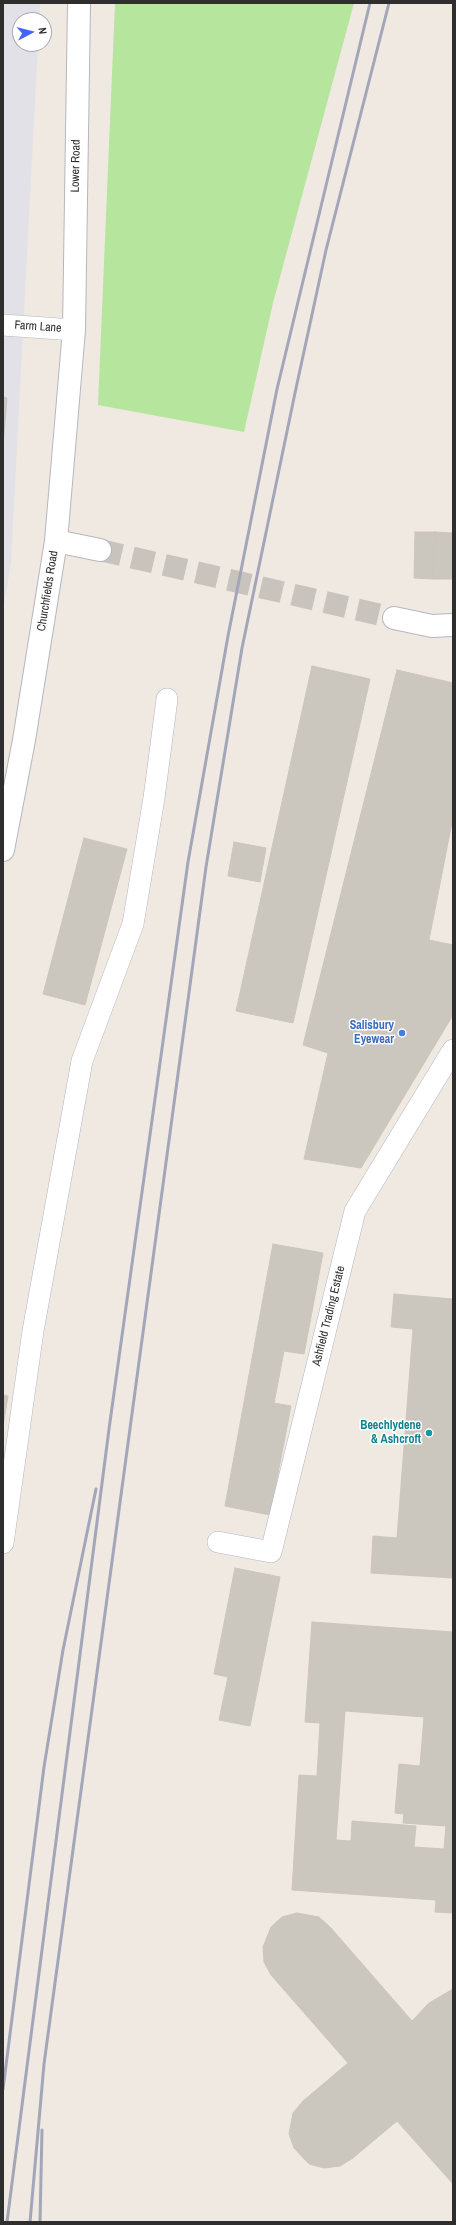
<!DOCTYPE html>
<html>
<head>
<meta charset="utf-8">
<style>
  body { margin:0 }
  #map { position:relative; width:456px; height:2225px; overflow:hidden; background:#efe9e1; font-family:"Archivo Narrow",sans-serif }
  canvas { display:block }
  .frame { position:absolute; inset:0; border:4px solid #2e2e2e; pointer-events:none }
  .north { position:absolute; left:12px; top:12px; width:40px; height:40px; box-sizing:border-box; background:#fff; border:1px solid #ababab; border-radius:50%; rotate:83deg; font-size:11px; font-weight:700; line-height:16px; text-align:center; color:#2e2e2e }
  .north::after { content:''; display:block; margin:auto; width:14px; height:18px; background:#4264fb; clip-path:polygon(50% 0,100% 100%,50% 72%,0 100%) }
</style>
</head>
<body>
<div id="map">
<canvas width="456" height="2225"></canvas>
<div class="frame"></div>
<div class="north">N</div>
</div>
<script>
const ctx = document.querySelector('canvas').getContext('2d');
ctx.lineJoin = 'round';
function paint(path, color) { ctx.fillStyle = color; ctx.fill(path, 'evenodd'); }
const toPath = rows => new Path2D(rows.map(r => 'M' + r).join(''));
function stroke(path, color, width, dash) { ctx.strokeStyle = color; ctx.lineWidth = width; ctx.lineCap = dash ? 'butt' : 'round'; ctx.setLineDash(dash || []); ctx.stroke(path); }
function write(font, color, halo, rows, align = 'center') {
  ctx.font = font + ' "Archivo Narrow",sans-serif'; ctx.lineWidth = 3; ctx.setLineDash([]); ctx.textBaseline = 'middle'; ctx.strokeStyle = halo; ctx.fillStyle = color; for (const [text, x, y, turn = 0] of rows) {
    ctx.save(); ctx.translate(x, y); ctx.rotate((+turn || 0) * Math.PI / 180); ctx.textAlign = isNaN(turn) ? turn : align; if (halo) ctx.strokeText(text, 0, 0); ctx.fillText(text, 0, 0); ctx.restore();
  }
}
paint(toPath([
  [3,3,40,3,39,20,20,20,20,44,38,44,11,562,3,611]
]), '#e3e1e8');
paint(toPath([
  [115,3,354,3,273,303,244,432,98,405]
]), '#b6e59e');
const building = toPath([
  [3,397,7,398,3,446,3,397],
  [415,532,435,532,433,579,414,578,415,532],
  [435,532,453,533,453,579,433,579,435,532],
  [312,666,370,679,293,1023,236,1011,312,666],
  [397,670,453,683,453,817,429,940,453,945,453,1015,361,1168,304,1159,328,1053,303,1045,397,670],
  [84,838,127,849,85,1005,43,994,84,838],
  [234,842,266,848,260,882,228,876,234,842],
  [273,1244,323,1253,304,1354,284,1351,274,1403,291,1406,270,1515,225,1506,273,1244],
  [394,1294,453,1299,453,1578,371,1573,373,1536,397,1538,413,1329,391,1327,394,1294],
  [3,1395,8,1396,3,1426,3,1395],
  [235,1568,280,1577,250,1726,219,1720,228,1677,214,1674,235,1568],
  [312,1622,453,1632,453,1913,435,1912,436,1900,292,1890,299,1775,317,1776,320,1723,305,1722,312,1622],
  [345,1711,424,1717,420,1766,399,1764,395,1813,404,1814,403,1823,446,1826,444,1849,414,1847,416,1826,352,1821,351,1841,336,1840,345,1711],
  [297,1913,319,1917,331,1928,412,2021,429,2003,453,1989,453,2184,397,2121,353,2158,340,2166,324,2168,309,2164,294,2148,289,2134,293,2113,303,2101,348,2063,271,1975,264,1962,263,1947,271,1927,282,1917,297,1913]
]);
paint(building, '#cbc7bf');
stroke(building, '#cbc5ba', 1);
stroke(toPath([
  [100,550,394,618]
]), '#c8c4bd', 22, [22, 11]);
const lane = toPath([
  [3,325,74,330],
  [218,1542,271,1552,355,1211,453,1050],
  [3,1543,33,1331,82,1061,133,924,154,798,167,699]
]);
const street = toPath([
  [56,541,100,550],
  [394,618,432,626,453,625]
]);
const secondary = toPath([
  [3,850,24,740,56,541,74,330,79,3]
]);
stroke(lane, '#b4b7c1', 22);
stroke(street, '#b4b7c1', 24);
stroke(secondary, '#b4b7c1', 24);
stroke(lane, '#fff', 21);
stroke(street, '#fff', 22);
stroke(secondary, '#fff', 22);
stroke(toPath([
  [3,2089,44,1767,63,1650,96,1489],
  [7,2222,109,1429,188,862,228,636,277,389,370,3],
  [30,2222,44,2064,206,867,242,648,295,393,326,250,389,3],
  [40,2222,42,2130]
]), '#a3a6b8', 3);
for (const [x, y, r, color] of [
  [402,1033,4,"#3f7fe0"],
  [429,1433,4,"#0f9aa8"]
]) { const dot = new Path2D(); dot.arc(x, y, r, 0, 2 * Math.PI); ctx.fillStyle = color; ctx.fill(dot); stroke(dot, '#fff', 1.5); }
write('12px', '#2e2e2e', '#fff', [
  ["Lower Road",76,166,-89],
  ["Farm Lane",38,327,4],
  ["Churchfields Road",48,591,-81],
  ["Ashfield Trading Estate",329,1316,-76]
]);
write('bold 12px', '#366cbe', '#fff', [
  ["Salisbury",394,1026],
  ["Eyewear",394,1040]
], 'right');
write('bold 12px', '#0d838f', '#fff', [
  ["Beechlydene",421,1426],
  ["& Ashcroft",421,1440]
], 'right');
</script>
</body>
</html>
